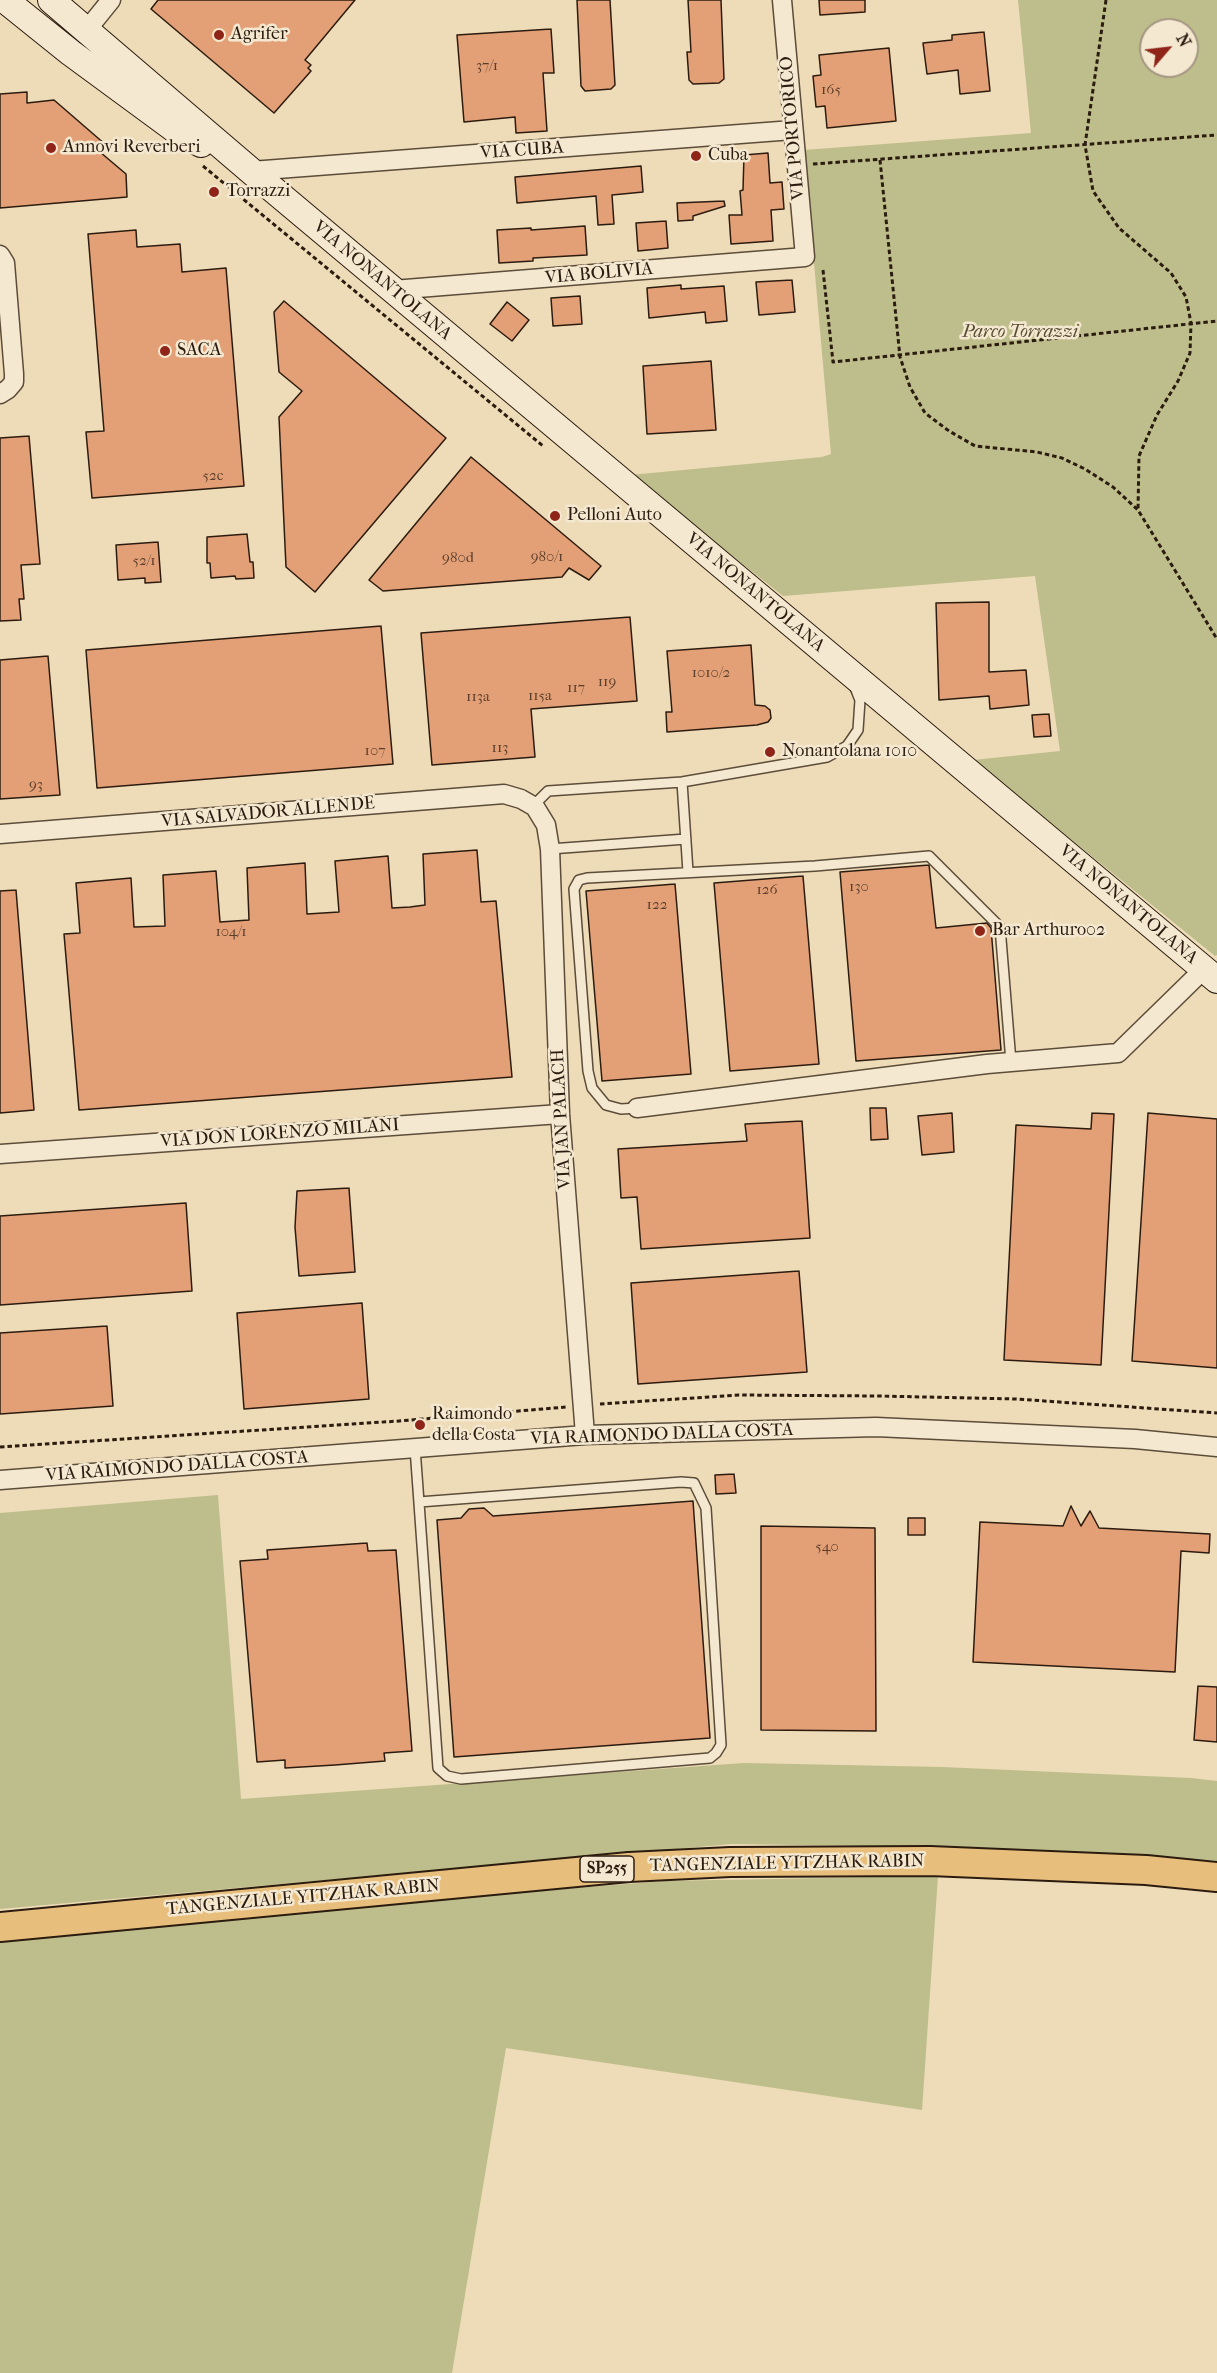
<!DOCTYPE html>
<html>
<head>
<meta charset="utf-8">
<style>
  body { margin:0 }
  #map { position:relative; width:1217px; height:2373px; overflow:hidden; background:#eedbb7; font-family:"IM FELL French Canon",serif }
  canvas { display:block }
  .north { position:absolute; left:1139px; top:18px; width:60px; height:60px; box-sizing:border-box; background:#f4e8d0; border:2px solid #a49683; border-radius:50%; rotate:62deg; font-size:16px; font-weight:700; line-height:24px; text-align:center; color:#2c1c10 }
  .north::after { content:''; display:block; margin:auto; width:21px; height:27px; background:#8f2418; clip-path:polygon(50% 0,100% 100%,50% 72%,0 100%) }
</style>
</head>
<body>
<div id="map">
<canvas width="1217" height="2373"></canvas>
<div class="north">N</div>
</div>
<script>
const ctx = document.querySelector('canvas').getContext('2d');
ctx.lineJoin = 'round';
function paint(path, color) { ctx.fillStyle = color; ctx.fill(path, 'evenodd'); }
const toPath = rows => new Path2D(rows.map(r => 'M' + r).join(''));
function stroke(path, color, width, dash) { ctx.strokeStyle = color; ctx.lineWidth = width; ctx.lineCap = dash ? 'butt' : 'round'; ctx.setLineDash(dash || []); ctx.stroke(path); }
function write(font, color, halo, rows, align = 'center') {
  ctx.font = font + ' "IM FELL French Canon",serif'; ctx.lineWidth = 5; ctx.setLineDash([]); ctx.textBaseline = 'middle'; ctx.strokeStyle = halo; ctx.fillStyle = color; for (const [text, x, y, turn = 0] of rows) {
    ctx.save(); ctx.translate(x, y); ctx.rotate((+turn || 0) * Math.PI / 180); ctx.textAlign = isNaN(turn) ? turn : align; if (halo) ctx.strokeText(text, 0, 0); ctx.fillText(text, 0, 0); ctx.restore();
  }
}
paint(toPath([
  [1018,0,1217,0,1217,955,1215,956,973,760,1060,751,1035,576,783,596,630,475,822,457,831,454,804,150,1031,133],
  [1151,30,1187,30,1187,66,1151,66],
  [218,1495,241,1799,744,1763,942,1767,1191,1778,1217,1781,1217,1861,939,1847,732,1844,0,1909,0,1513],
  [938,1876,922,2110,506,2048,452,2373,0,2373,0,1942,426,1900,664,1881]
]), '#bdbe8b');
const building = toPath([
  [158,0,355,0,305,60,311,65,308,68,311,71,274,113,151,9,158,0],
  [577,0,610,0,615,85,611,89,585,91,581,86,577,0],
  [688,0,721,0,724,79,719,83,693,84,689,80,687,52,691,52,688,0],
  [819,0,865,0,865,12,820,15,819,0],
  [551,29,554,73,543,73,547,131,516,133,515,117,464,122,457,35,551,29],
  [984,32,990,91,960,94,958,70,927,74,923,43,952,40,952,35,984,32],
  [889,48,896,121,827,128,825,106,816,107,813,76,821,75,819,55,889,48],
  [27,92,27,103,54,100,106,145,100,152,126,174,127,197,0,208,0,94,27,92],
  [768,153,770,183,782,182,784,209,771,210,773,241,731,244,729,215,742,215,740,191,743,190,744,155,768,153],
  [641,166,643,192,612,195,614,224,598,225,596,196,517,203,515,177,641,166],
  [724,201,725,206,693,216,693,220,678,221,677,203,724,201],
  [666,221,668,248,638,251,636,223,666,221],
  [585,226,587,255,533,258,533,261,499,263,497,230,531,228,531,230,585,226],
  [136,230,137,247,180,244,182,272,226,268,244,486,92,498,86,432,104,431,88,234,136,230],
  [792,280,795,312,759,315,756,282,792,280],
  [681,285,681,289,724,286,727,321,706,323,705,312,649,318,647,288,681,285],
  [580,296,582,324,553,326,551,298,580,296],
  [284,301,446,438,315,592,286,567,279,417,302,391,279,372,274,312,284,301],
  [507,302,529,320,512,341,490,324,507,302],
  [711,361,716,430,647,434,643,366,711,361],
  [29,436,40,564,21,565,24,599,19,599,21,620,0,621,0,438,29,436],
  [471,457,601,566,589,580,569,568,562,577,383,591,369,580,471,457],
  [247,534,250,562,253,562,254,578,236,579,235,576,211,578,210,563,207,563,207,537,247,534],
  [158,542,161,582,145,583,145,578,118,580,116,545,158,542],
  [989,602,989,672,1026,670,1029,705,990,709,989,696,939,700,936,603,989,602],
  [630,617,637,701,531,709,535,757,432,765,421,633,630,617],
  [381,626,393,764,97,788,86,650,381,626],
  [751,645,755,705,765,706,770,710,771,718,768,722,757,725,667,732,666,712,672,712,667,651,751,645],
  [48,656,60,795,0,799,0,660,48,656],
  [1049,714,1051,736,1034,737,1032,715,1049,714],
  [477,850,481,902,496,901,512,1077,79,1110,64,934,80,933,76,883,131,878,134,927,165,926,163,875,216,871,220,922,249,920,247,868,305,863,307,914,339,912,335,861,388,856,392,908,410,907,425,905,423,854,477,850],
  [929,865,936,928,987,923,991,928,1001,1050,856,1061,840,872,929,865],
  [803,876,819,1064,730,1071,714,883,803,876],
  [675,884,691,1074,602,1081,586,891,675,884],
  [16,890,34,1110,0,1113,0,891,16,890],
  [870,1108,886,1108,888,1139,871,1140,870,1108],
  [952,1113,954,1152,922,1155,918,1116,952,1113],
  [1092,1113,1114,1114,1101,1365,1004,1360,1016,1125,1091,1129,1092,1113],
  [1148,1113,1217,1119,1217,1368,1132,1361,1148,1113],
  [802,1121,810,1238,641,1249,637,1197,621,1198,618,1149,747,1141,745,1124,802,1121],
  [349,1188,355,1272,299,1276,295,1227,297,1191,349,1188],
  [186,1203,192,1291,0,1305,0,1216,186,1203],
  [799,1271,807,1372,638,1384,631,1283,799,1271],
  [362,1303,369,1399,244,1409,237,1313,362,1303],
  [107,1326,113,1406,0,1414,0,1333,107,1326],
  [734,1474,736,1493,716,1494,715,1475,734,1474],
  [693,1501,710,1738,454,1757,437,1520,461,1518,469,1509,484,1508,493,1516,693,1501],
  [1071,1506,1081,1526,1090,1511,1099,1528,1210,1534,1209,1553,1181,1551,1175,1672,973,1662,980,1522,1063,1526,1071,1506],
  [908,1518,925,1518,925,1535,908,1535,908,1518],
  [761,1526,875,1528,876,1731,761,1730,761,1526],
  [367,1543,368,1551,396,1550,412,1751,384,1753,385,1761,335,1765,285,1768,285,1760,257,1762,240,1561,268,1559,267,1550,367,1543],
  [1198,1686,1217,1687,1217,1742,1194,1740,1198,1686]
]);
paint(building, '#e3a077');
stroke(building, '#2c1c10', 1.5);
const service = toPath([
  [682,782,688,872],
  [533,806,548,791,682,782,827,757,847,746,858,730,860,700,854,685],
  [550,849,686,839],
  [637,1108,621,1109,606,1105,592,1088,588,1071,574,889,579,880,587,878,815,866,929,856,1000,927,1011,1062],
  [415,1448,418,1489,438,1768,447,1776,461,1779,710,1758,716,1753,721,1745,706,1508,694,1483,681,1482,419,1502]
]);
const minor = toPath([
  [86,31,111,0],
  [251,171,793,130],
  [0,255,5,263,14,374,14,382,8,389,0,394],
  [393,290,805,257,782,0],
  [0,834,504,794,521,799,535,807,546,825,550,849,560,1114,585,1435],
  [637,1108,987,1064,1118,1053,1204,969],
  [0,1154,560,1114],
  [0,1480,585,1435,876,1427,1135,1439,1217,1447]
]);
const secondary = toPath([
  [5,0,71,53,173,128,201,144],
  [51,0,251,171,1217,980]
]);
const primary = toPath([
  [0,1927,629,1867,730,1862,930,1861,1146,1870,1217,1877]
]);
stroke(service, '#5c4c3a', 12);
stroke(minor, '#5c4c3a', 21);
stroke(secondary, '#2c1c10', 28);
stroke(primary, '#2c1c10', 32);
stroke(toPath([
  [1106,0,1085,145,1093,191,1119,228,1171,273,1186,297,1191,323,1190,353,1178,381,1157,415,1139,456,1138,510],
  [880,160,900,357,910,387,925,413,949,431,975,446,1037,452,1062,458,1085,469,1113,487,1138,510,1217,639],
  [813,164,1217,135],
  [203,166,543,446],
  [823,270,833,362,1217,321],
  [600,1404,739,1395,879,1396,1016,1399,1217,1413],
  [0,1447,399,1421,567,1407]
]), '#2c1c10', 3, [4.5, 3]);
stroke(service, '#f4e8d0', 9);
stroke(minor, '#f4e8d0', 18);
stroke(secondary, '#f4e8d0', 26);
stroke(primary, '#e7be7c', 28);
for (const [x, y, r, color] of [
  [219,35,6,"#8f2418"],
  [51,148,6,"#8f2418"],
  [696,156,6,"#8f2418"],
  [214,192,6,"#8f2418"],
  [165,351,6,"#8f2418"],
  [555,516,6,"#8f2418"],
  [770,752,6,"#8f2418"],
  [980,931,6,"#8f2418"],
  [420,1425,6,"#8f2418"]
]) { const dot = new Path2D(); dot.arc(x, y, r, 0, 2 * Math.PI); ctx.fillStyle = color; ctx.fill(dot); stroke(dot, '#f4e8d0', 2); }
write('15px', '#5a3d2a', null, [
  ["37/1",487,66],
  ["165",831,90],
  ["52c",213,476],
  ["980/1",547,557],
  ["980d",458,558],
  ["52/1",144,561],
  ["1010/2",711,673],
  ["119",607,682],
  ["117",576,688],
  ["115a",540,696],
  ["113a",478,697],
  ["113",500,748],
  ["107",375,751],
  ["93",36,785],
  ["130",859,887],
  ["126",767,890],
  ["122",657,905],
  ["104/1",231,932],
  ["540",827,1547]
]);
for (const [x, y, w] of [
  [607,1869,54]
]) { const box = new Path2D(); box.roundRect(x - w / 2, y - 13, w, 26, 4.5); ctx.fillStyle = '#f4e8d0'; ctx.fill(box); stroke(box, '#2c1c10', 1.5); }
write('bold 16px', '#2c1c10', null, [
  ["SP255",607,1869]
]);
write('18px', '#2c1c10', '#f4e8d0', [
  ["Agrifer",231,35],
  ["Annovi Reverberi",63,148],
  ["Cuba",708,156],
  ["Torrazzi",226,192],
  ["SACA",177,351],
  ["Pelloni Auto",567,516],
  ["Nonantolana 1010",782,752],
  ["Bar Arthuro02",992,931],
  ["Raimondo",432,1415],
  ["della Costa",432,1436]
], 'left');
write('18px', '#2c1c10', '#f4e8d0', [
  ["VIA PORTORICO",793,128,-95],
  ["VIA CUBA",522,151,-4],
  ["VIA BOLIVIA",599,274,-5],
  ["VIA NONANTOLANA",382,281,40],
  ["VIA NONANTOLANA",755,593,40],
  ["VIA SALVADOR ALLENDE",268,813,-5],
  ["VIA NONANTOLANA",1128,905,40],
  ["VIA JAN PALACH",562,1119,-93],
  ["VIA DON LORENZO MILANI",280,1134,-4],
  ["VIA RAIMONDO DALLA COSTA",662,1435,-2],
  ["VIA RAIMONDO DALLA COSTA",177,1467,-4],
  ["TANGENZIALE YITZHAK RABIN",787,1864,-1],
  ["TANGENZIALE YITZHAK RABIN",303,1898,-5]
]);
write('italic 18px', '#584d35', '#f4e8d0', [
  ["Parco Torrazzi",1020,333]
]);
</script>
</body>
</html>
